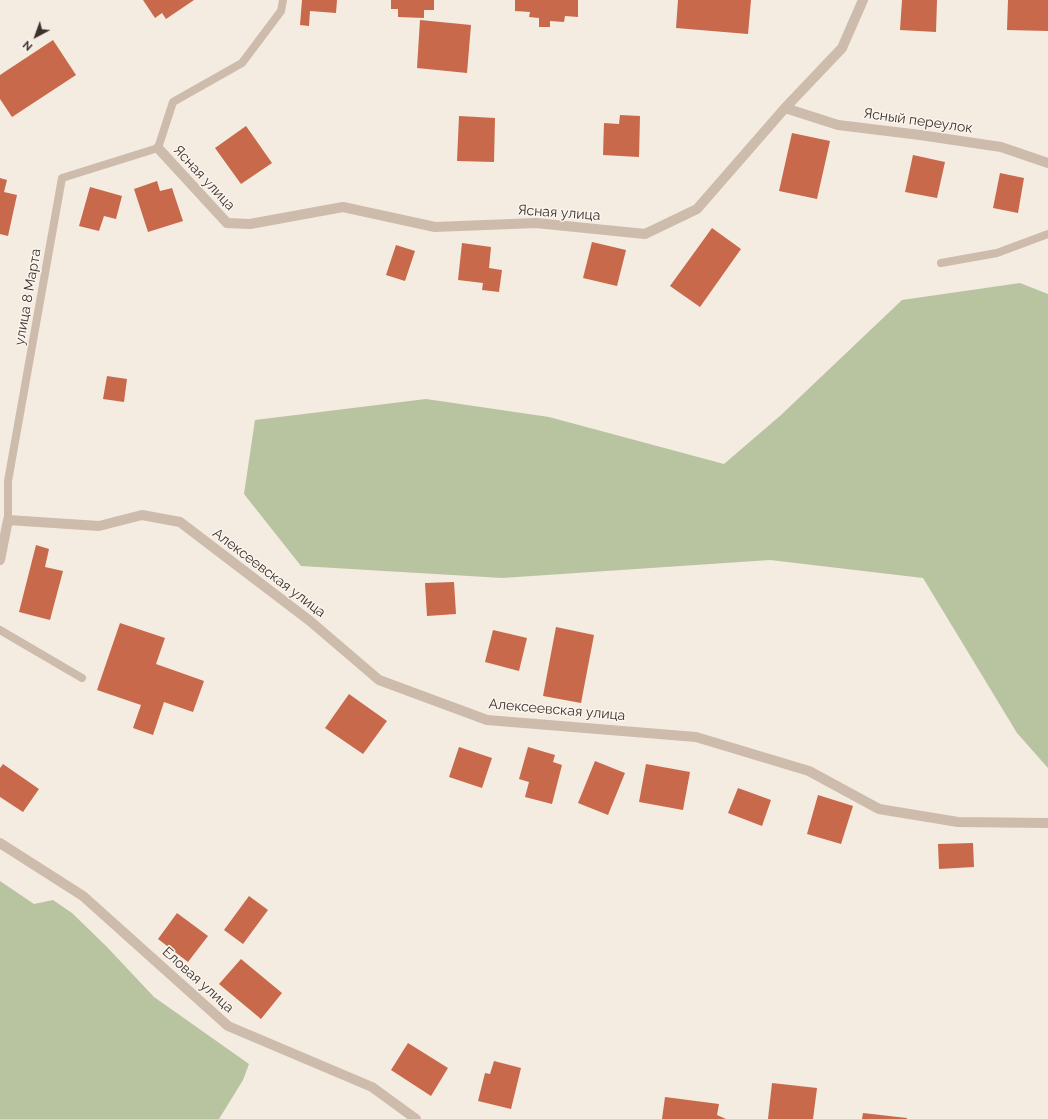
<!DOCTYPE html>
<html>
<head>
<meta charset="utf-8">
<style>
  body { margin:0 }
  #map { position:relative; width:1048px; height:1119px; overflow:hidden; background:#f4ebe1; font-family:Raleway,sans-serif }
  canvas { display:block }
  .north { position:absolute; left:16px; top:16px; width:40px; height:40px; -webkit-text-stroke:3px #fbf5ee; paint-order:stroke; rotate:221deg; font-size:11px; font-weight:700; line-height:16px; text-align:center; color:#3b302b }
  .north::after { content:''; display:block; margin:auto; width:14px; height:18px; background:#3b302b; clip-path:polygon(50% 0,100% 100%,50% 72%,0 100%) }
</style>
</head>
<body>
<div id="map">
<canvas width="1048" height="1119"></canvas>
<div class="north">N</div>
</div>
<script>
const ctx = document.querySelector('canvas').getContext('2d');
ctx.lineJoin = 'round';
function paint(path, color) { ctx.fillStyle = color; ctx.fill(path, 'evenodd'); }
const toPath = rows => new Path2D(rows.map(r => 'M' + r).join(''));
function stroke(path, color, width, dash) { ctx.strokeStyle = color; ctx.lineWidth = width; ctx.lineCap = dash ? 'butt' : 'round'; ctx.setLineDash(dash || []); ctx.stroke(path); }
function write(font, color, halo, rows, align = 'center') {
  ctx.font = font + ' Raleway,sans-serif'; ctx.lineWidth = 3; ctx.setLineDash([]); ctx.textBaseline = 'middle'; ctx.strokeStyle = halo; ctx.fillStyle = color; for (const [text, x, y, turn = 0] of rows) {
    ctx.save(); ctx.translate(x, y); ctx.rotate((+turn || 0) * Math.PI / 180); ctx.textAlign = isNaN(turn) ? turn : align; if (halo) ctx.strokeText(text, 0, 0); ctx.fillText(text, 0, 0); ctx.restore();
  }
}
paint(toPath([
  [1020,283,1048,294,1048,768,1017,733,923,578,770,560,502,578,301,566,244,494,255,420,426,399,549,417,724,464,781,415,902,300],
  [0,881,34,904,53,900,72,913,107,947,154,997,249,1064,243,1080,219,1119,0,1119]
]), '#b8c4a0');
paint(toPath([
  [143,0,194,0,166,19,162,13,155,18],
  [302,0,337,0,336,13,310,11,309,26,300,25],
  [391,0,434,0,434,10,424,10,424,18,398,17,398,9,391,9],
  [515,0,578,0,578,17,565,16,564,22,550,21,550,27,539,27,539,18,529,17,530,12,515,11],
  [678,0,751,0,748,34,676,28],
  [902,0,937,0,936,32,900,30],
  [1008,0,1048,0,1048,31,1007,30],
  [420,20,471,25,467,73,417,68],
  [53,40,76,75,12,117,0,99,0,75],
  [620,115,640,116,639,157,603,155,604,123,619,124],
  [459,116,495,118,494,162,457,161],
  [246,126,272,163,241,184,215,148],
  [792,133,830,141,817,199,779,191],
  [913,155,945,162,937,198,905,192],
  [1000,173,1024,178,1018,213,993,208],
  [0,178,7,180,4,192,17,195,8,236,0,234],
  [157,181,160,191,172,188,183,221,148,232,134,189],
  [90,187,122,196,116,219,104,216,99,231,79,226],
  [712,228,741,249,700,307,670,286],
  [592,242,626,250,617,286,583,278],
  [462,243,491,247,489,268,502,270,499,292,482,290,483,283,458,280],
  [396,245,415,251,405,281,386,275],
  [107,376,127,379,124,402,103,399],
  [36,545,49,549,45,567,63,571,50,620,19,612],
  [454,582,456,614,427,616,425,583],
  [120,623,165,638,156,664,204,681,193,712,164,702,153,735,133,728,141,705,97,690],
  [556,627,594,635,581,703,543,696],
  [493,630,527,638,519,671,485,662],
  [349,694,387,721,363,754,325,728],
  [459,747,492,758,482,788,449,777],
  [528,747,555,755,553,762,562,765,552,804,525,797,529,782,519,779],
  [595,761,625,773,608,815,578,803],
  [3,764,39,789,23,812,0,797,0,768],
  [646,764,690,772,683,810,639,802],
  [738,788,771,800,762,826,728,813],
  [818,795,853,806,841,844,807,834],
  [973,843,974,867,939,869,938,844],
  [249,896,268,910,243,944,224,930],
  [177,913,208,936,188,962,158,939],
  [241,959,282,993,261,1019,219,984],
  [408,1043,448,1068,431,1096,391,1070],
  [494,1061,521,1068,511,1109,478,1101,485,1073,490,1074],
  [772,1083,817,1088,813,1119,768,1119],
  [665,1097,719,1104,717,1115,726,1119,662,1119],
  [863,1113,907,1118,907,1119,862,1119]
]), '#c8694b');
stroke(toPath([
  [941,263,997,253,1048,234],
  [8,520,8,481,62,178,158,148,173,102,242,63,281,11,283,0],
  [0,630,82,678]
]), '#cdbbac', 8);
stroke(toPath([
  [785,108,838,125,920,135,1001,147,1048,163],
  [158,148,227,223,250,224,343,207,435,227,536,223,645,234,697,209,785,108,842,48,863,0],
  [0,560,8,520,99,526,142,515,180,522,310,621,379,680,487,720,696,737,809,771,879,809,958,822,1048,823],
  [0,843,83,896,228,1026,372,1087,416,1119]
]), '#cdbbac', 10);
write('14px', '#3b302b', '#fbf5ee', [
  ["Ясный переулок",918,121,8],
  ["Ясная улица",204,178,47],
  ["Ясная улица",559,213,4],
  ["улица 8 Марта",28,297,-80],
  ["Алексеевская улица",269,573,37],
  ["Алексеевская улица",557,710,5],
  ["Еловая улица",198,980,42]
]);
</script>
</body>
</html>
